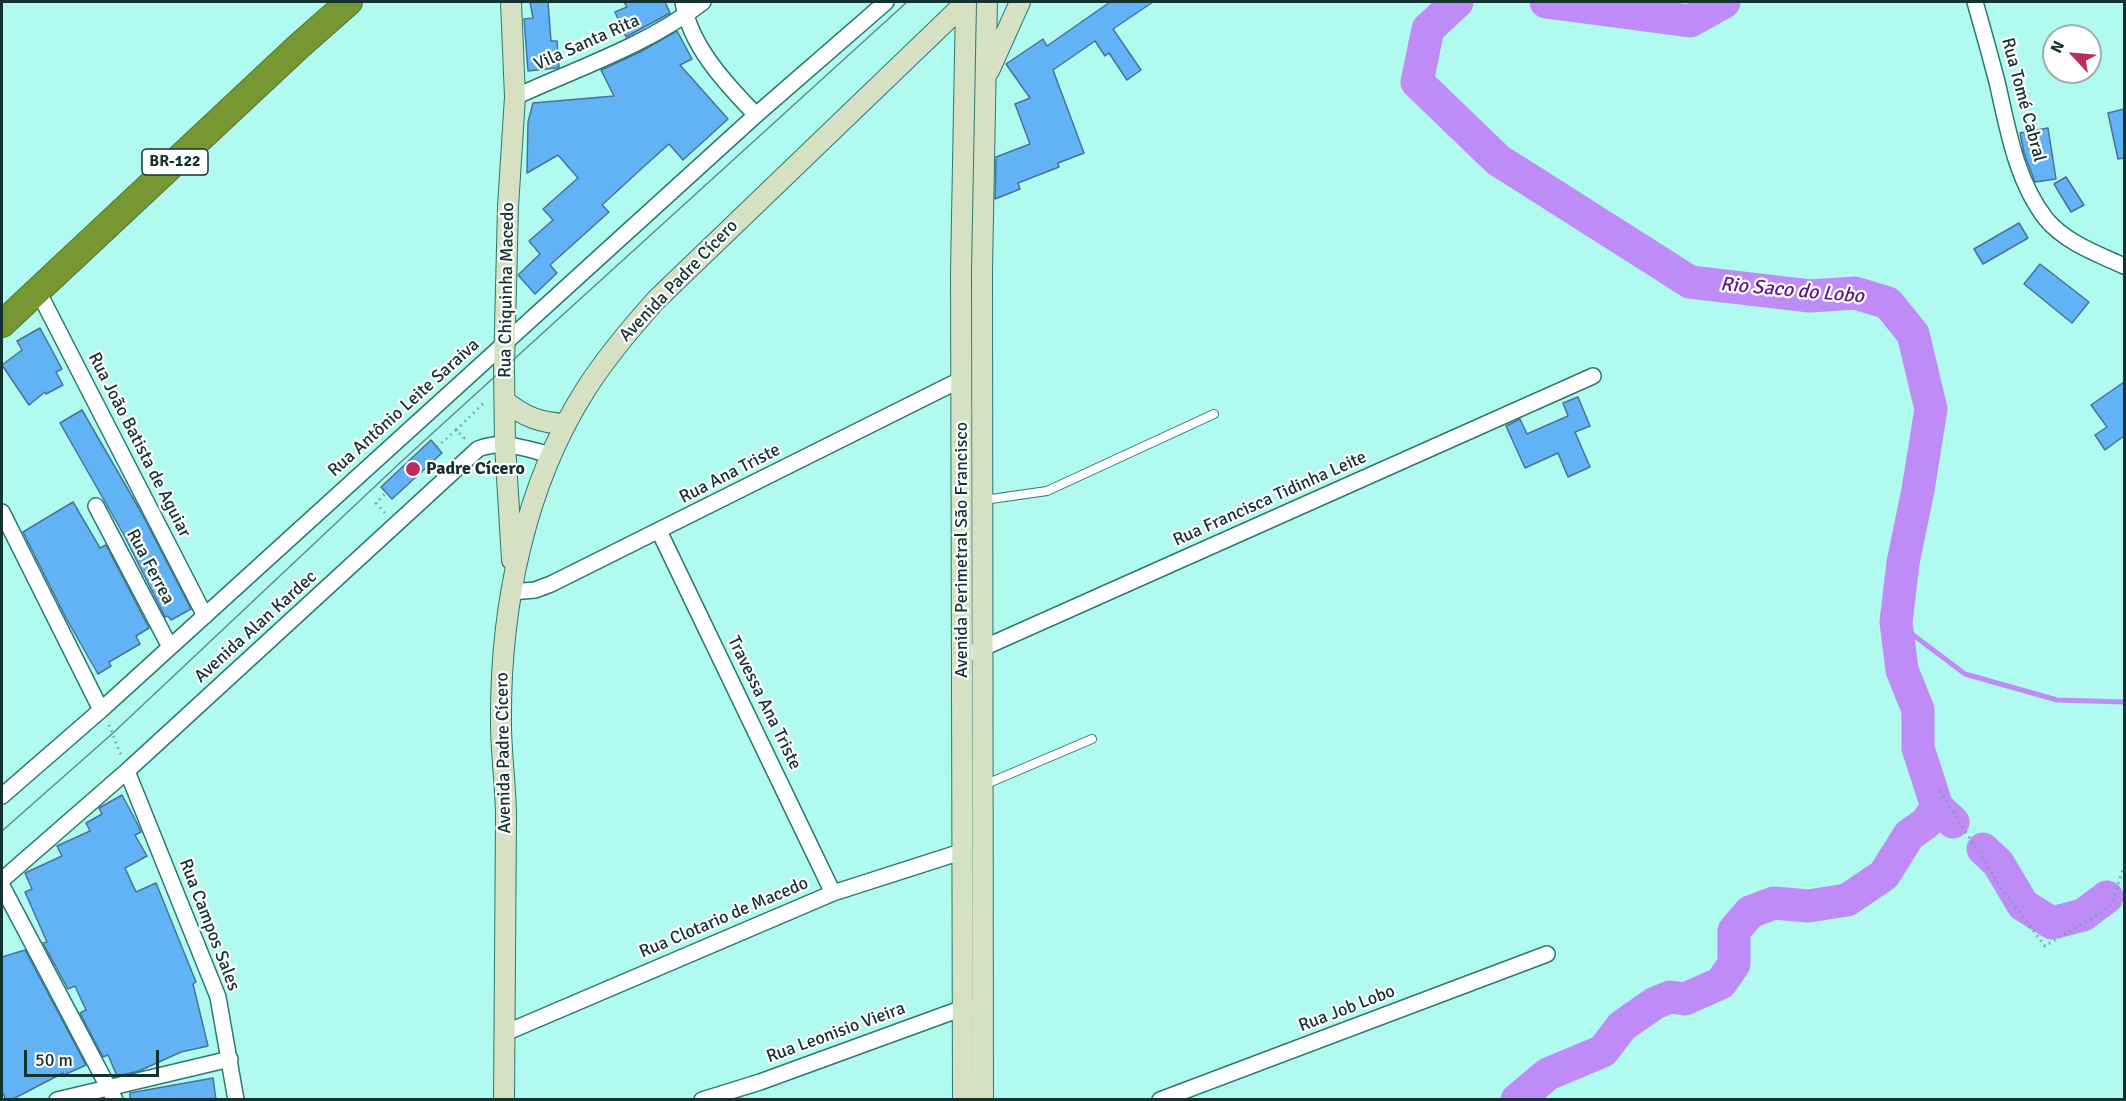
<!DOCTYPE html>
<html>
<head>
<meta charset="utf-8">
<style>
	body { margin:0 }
	#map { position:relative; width:2126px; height:1101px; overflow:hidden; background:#b0faf0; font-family:Signika,sans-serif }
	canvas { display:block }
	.frame { position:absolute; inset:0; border:3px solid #143330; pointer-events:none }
	.north { position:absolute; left:2042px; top:24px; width:60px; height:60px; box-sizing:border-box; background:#fff; border:2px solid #a1adac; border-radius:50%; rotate:296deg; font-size:16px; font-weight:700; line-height:24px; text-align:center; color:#143330 }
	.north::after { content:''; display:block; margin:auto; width:21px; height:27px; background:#bb2d5e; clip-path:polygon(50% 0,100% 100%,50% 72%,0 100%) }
	.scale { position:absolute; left:24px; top:1050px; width:135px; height:27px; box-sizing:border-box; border:3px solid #143330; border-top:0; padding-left:8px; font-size:18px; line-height:21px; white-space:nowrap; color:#143330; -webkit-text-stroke:4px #fff; paint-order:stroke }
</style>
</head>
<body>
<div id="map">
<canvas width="2126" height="1101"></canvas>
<div class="frame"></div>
<div class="north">N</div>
<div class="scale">50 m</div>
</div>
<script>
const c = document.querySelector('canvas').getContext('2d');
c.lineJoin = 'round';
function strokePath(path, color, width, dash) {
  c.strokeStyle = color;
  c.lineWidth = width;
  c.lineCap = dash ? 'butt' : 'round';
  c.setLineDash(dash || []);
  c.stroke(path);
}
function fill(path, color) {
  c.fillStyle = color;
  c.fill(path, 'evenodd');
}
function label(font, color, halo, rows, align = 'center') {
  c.font = font + ' Signika,sans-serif';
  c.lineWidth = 4.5;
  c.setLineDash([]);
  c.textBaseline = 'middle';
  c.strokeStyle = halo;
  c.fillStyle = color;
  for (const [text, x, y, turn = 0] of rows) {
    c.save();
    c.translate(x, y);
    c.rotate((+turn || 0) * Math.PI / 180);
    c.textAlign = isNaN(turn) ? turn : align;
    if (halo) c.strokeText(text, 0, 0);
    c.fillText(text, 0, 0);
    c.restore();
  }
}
const stream = new Path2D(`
	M1896 622 1965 674 2057 700 2124 702`);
const river = new Path2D(`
	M1457 2 1428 29 1417 82 1498 160 1690 282 1810 296 1855 293 1888 303 1913 334 1931 409 1918 490 1903 563 1896 622 1902 670 1918 710V748L1937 807 1953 822
	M1546 2 1690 21 1724 2
	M1983 849 1998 863 2023 905 2052 923 2083 915 2107 897
	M1517 1100 1548 1074 1603 1051 1622 1026 1655 1003 1670 997 1685 999 1721 983 1734 964V931L1750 912 1774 903 1808 906 1847 900 1884 875 1909 835 1926 823 1937 807`);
const building = new Path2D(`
	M530 2H548L551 41H557L559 67 556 68 528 71 524 19 533 18Z
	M624 2H665L670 13 626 37 615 12 627 7Z
	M1110 2H1153L1113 29 1141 70 1127 80 1109 53 1105 56 1095 41 1053 70 1084 153 1058 163 1059 167 1018 183 1020 189 995 199 996 157 1030 144 1015 104 1030 98 1006 64 1043 39 1047 46Z
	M677 31 692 59 680 65 728 119 683 160 669 144 640 170 602 205 609 212 550 265 557 273 535 294 518 275 540 254 529 241 553 220 543 209 578 178 558 155 527 173 528 122 533 103 614 96 601 70 640 52Z
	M2124 109V158L2118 159 2108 113Z
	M2048 128 2056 179 2035 182 2024 153 2020 133Z
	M2066 177 2084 205 2071 212 2054 184Z
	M2019 223 2028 238 1983 264 1974 249Z
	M2040 264 2089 302 2072 323 2024 284Z
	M40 328 62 369 56 372 63 385 46 394 45 392 29 405 2 365 22 350 17 341Z
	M2124 382V436L2105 450 2095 435 2107 427 2091 405Z
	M1578 397 1590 426 1575 432 1590 467 1568 477 1558 453 1525 468 1506 426 1520 419 1527 434 1568 416 1563 403Z
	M82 410 141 512 191 609 171 620 168 616 165 617 124 535 60 423Z
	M431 440 442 453 392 499 381 487Z
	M73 502 100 548 106 545 149 628 136 636 140 644 109 662 111 666 98 674 66 618 23 532Z
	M122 795 137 823 141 832 135 835 147 856 125 868 136 892 156 883 196 982 193 984 208 1046 181 1052 139 1071 117 1076 108 1055 103 1057 80 1013 86 1010 75 986 68 989 43 943 47 942 25 892 32 889 25 873 62 856 57 846 90 831 86 823 102 814 99 808Z
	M25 950 86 1065 64 1075 63 1073 11 1100H6L2 1091V957Z
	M213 1078 216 1100H130V1093Z`);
const path = new Path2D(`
	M456 430 485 402
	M437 447 456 430 464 438 462 440
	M385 513 376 503 386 493
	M109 725 121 755
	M1940 791 2001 888 2045 946 2110 907 2124 867`);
const lane = new Path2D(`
	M984 500 1047 491 1214 414
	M984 785 1092 739`);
const street = new Path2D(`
	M683 2C690 46 726 84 756 115
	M1975 2C1983 30 1991 58 1998 86 2008 131 2017 182 2046 219 2066 243 2098 254 2124 266
	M515 97C578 68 648 45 703 2
	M38 291 205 616
	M96 506 170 647
	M2 512 101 710
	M659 531 833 893
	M511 592 535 590 551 584 962 379
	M974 652 1593 376
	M127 771 218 997 236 1100
	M2 796 101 710 756 115 886 2
	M2 880 127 771 478 449C503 439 526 449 551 455
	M2 886 115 1100
	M505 1033 833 893 964 851
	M57 1100 230 1059
	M702 1100 760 1082 963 1008 972 1007
	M1160 1100 1547 954`);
const secondary = new Path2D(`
	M511 2 515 97 508 207 504 368 505 444 512 560
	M989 71 1020 2
	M505 401C524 417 541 423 566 424
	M504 1100C505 1006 506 912 506 818 506 786 501 755 501 723 500 609 524 486 586 389 607 356 631 328 656 300L966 2
	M963 1100 961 272 966 2
	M983 1100 982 270 987 2`);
const highway = new Path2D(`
	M2 324 298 47 349 2`);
const tram = new Path2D(`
	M2 831 113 733 403 460 907 2`);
const markers = [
	[413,469,8,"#bb2d5e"]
];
const shields = [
	[175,162,66]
];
const shieldNames = [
	["BR-122",175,162]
];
const streetNames = [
	["Vila Santa Rita",587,43,-24],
	["Rua Tomé Cabral",2023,100,75],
	["Avenida Padre Cícero",679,281,-46],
	["Rua Chiquinha Macedo",507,290,-89],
	["Rua Antônio Leite Saraiva",404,408,-42],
	["Rua João Batista de Aguiar",139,445,63],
	["Rua Ana Triste",730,474,-27],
	["Rua Francisca Tidinha Leite",1270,499,-24],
	["Avenida Perimetral São Francisco",962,550,-90],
	["Rua Ferrea",150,567,62],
	["Avenida Alan Kardec",256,627,-42],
	["Travessa Ana Triste",764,703,64],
	["Avenida Padre Cícero",504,753,-91],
	["Rua Clotario de Macedo",724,918,-23],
	["Rua Campos Sales",209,925,69],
	["Rua Job Lobo",1347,1009,-21],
	["Rua Leonisio Vieira",836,1033,-20]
];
const poiNames = [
	["Padre Cícero",426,469]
];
const waterNames = [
	["Rio Saco do Lobo",1792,291,5]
];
strokePath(stream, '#bf8bf7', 5);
strokePath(river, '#bf8bf7', 33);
fill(building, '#61b3f6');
strokePath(building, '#487397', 1.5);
strokePath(lane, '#2c7870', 10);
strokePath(street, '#2c7870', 18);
strokePath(secondary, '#2c7870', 22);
strokePath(highway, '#547431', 28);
strokePath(path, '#6fa7a0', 3, [1.5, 4.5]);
strokePath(lane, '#fff', 8);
strokePath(street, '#fff', 15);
strokePath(secondary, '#d6e0c2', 20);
strokePath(highway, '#779732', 26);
strokePath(tram, '#5c8e88', 1.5);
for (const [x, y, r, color] of markers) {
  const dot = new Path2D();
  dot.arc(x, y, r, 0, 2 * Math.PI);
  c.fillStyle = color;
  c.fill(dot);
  strokePath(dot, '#fff', 2);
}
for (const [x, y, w] of shields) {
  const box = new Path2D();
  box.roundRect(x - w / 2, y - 13, w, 26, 4.5);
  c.fillStyle = '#fff';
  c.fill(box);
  strokePath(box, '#143330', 1.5);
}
label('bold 16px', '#143330', null, shieldNames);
label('18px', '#143330', '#fff', streetNames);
label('bold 18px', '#143330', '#fff', poiNames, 'left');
label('italic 20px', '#5f1394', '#fff', waterNames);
</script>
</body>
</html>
